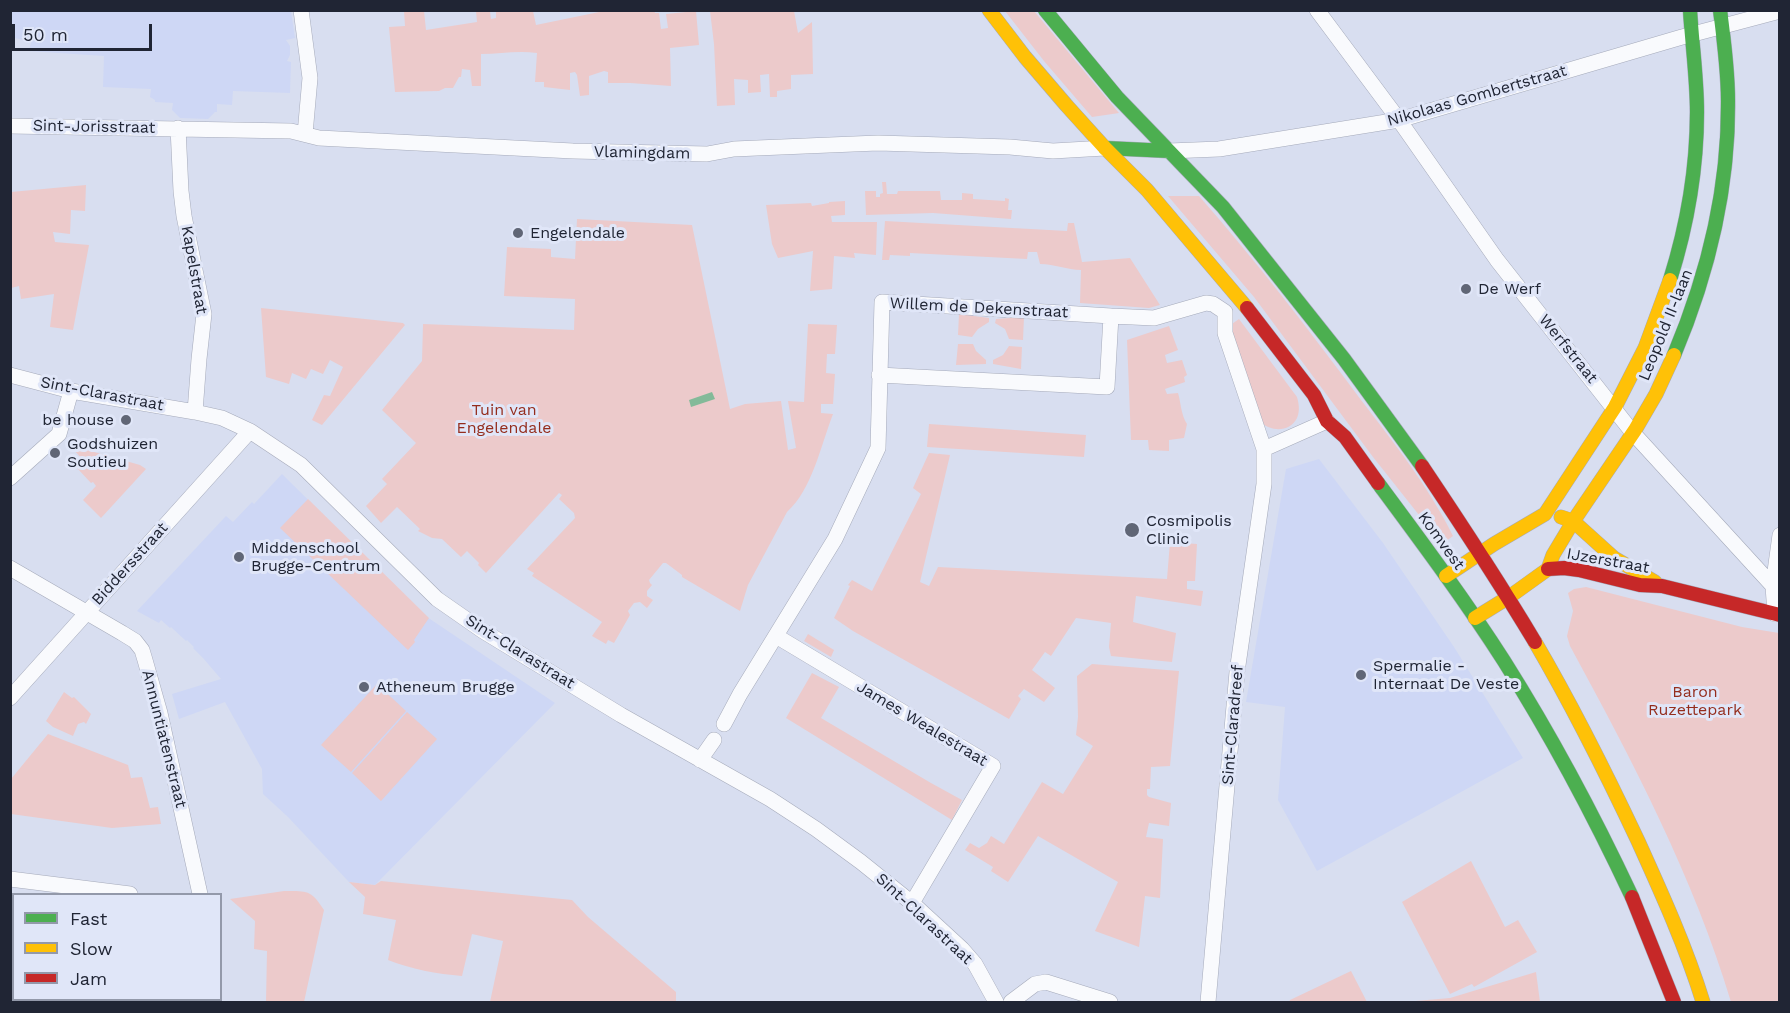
<!DOCTYPE html>
<html>
<head>
<meta charset="utf-8">
<style>
	body { margin:0 }
	#map { position:relative; width:1790px; height:1013px; overflow:hidden; background:#d8def0; font-family:"Work Sans",sans-serif }
	canvas { display:block }
	.frame { position:absolute; inset:0; border:12px solid #202534; pointer-events:none }
	.legend { position:absolute; left:12px; top:893px; width:210px; height:108px; box-sizing:border-box; background:#e0e6f8; border:2px solid #9399aa; margin:0; padding:8px 10px; list-style:none; font-size:18px; color:#202534 }
	.legend li { display:flex; align-items:center; gap:12px; height:30px }
	.legend b { width:30px; border:2px solid #9399aa }
	.scale { position:absolute; left:12px; top:24px; width:140px; height:27px; box-sizing:border-box; border:3px solid #202534; border-top:0; padding-left:8px; font-size:18px; line-height:21px; white-space:nowrap; color:#202534; -webkit-text-stroke:4px #e0e6f8; paint-order:stroke }
</style>
</head>
<body>
<div id="map">
<canvas width="1790" height="1013"></canvas>
<div class="frame"></div>
<ul class="legend">
<li><b style="height:8px;background:#4caf50"></b>Fast</li>
<li><b style="height:8px;background:#ffc107"></b>Slow</li>
<li><b style="height:8px;background:#c62828"></b>Jam</li>
</ul>
<div class="scale">50 m</div>
</div>
<script>
const c = document.querySelector('canvas').getContext('2d');
c.lineJoin = 'round';
function fill(path, color) {
  c.fillStyle = color;
  c.fill(path, 'evenodd');
}
function strokePath(path, color, width, dash) {
  c.strokeStyle = color;
  c.lineWidth = width;
  c.lineCap = dash ? 'butt' : 'round';
  c.setLineDash(dash || []);
  c.stroke(path);
}
function label(font, color, halo, rows, align = 'center') {
  c.font = font + ' "Work Sans",sans-serif';
  c.lineWidth = 6;
  c.setLineDash([]);
  c.textBaseline = 'middle';
  c.strokeStyle = halo;
  c.fillStyle = color;
  for (const [text, x, y, turn = 0] of rows) {
    c.save();
    c.translate(x, y);
    c.rotate((+turn || 0) * Math.PI / 180);
    c.textAlign = isNaN(turn) ? turn : align;
    if (halo) c.strokeText(text, 0, 0);
    c.fillText(text, 0, 0);
    c.restore();
  }
}
const built = new Path2D(`
	M10 11H291L295 38 286 40 290 46V55L287 61 291 62 290 93 233 91 232 105 217 104V112H215L208 119 180 118 172 110 173 103 155 102V100L150 97 151 89 103 87 104 56 29 51 31 42 11 37Z
	M1319 459 1383 543 1454 647 1523 758 1317 871 1278 800 1285 707 1246 702 1286 469Z
	M282 474 427 617 555 703 375 885 349 882 288 817 263 794 262 769 225 702 179 719 172 694 221 679 203 658 193 648 194 647 187 640 186 641 171 627 170 628 161 620 159 623 137 611 226 516 233 522 252 502 254 504Z`);
const green = new Path2D(`
	M654 10 655 13H659L661 29 668 28 666 14 696 11 699 45 670 48 671 86 630 83H608V72L604 71 589 76V95L580 96 577 75 575 72 570 73V90L544 87V82H535L537 53C518 50 500 54 481 54V86H472L470 70 462 69 461 77H459L453 88H445L439 91 395 92 389 27 405 26 404 11H424L426 30 477 22 476 11H490L491 19 496 18V11H533L536 25 604 11Z
	M710 11H794L798 33 812 22 813 74 791 75V89L777 91V97H770L769 74 760 75 761 92 748 93V80L734 79 735 105 717 106 714 44Z
	M1005 11H1034L1119 113 1092 117 1044 61Z
	M882 182H886L887 194H897L898 191H940L941 200H962V193L973 194V199L1005 201V198L1009 199 1008 210H1012L1011 219 933 213 866 215 865 191H876V197H880V194L883 193Z
	M86 185 85 211 71 210 70 234 53 232 55 242 89 245 73 330 50 327 54 294 21 299 19 286 11 288V192Z
	M1168 196H1199C1257 262 1309 330 1361 400 1394 443 1429 487 1453 536L1442 544 1373 457 1254 297Z
	M845 201V215L831 216 832 222H877L876 255 854 253 855 258 834 256 832 289 810 291 813 251 778 258 772 244 766 205 811 203 812 206 829 203V202Z
	M577 219 692 225 730 409 745 404 781 401 788 450 796 448 788 401 804 402 808 324 837 325 835 354H827L826 373 835 374 833 404H821V413L833 414C821 445 812 490 787 512L748 585 740 611 682 577V575L666 563H663L649 580 650 583 652 585 647 591V596L653 600 647 608 640 602 634 603 628 611 630 615 614 643 608 640 606 644 592 636 602 622 532 576 534 573 527 569 575 518 574 513 559 499 562 495 559 493 486 573 478 565 479 563 467 551 461 557 442 539 432 538 418 531 420 529 397 507 381 523 366 506 387 484 382 479 416 443 382 410 422 361 423 324 574 330 575 299 504 296 507 247 551 249V257L575 259Z
	M885 221 1067 231 1068 223H1074L1082 262 1130 258 1160 305 1149 308 1080 303 1081 270C1067 270 1055 264 1040 264L1037 252H1028L1027 259 910 253V256L890 255 889 260H882Z
	M261 308 403 323 405 325 322 425 312 420 324 395 330 396 343 367 330 360 323 374 311 369 306 379 292 373 289 384 266 377Z
	M959 314 989 318V322L978 329 972 337 958 335Z
	M1024 317 1023 340 1009 339 1005 329 995 323 996 319Z
	M1239 319 1297 397C1299 404 1300 411 1297 418 1290 432 1272 432 1262 423L1229 326Z
	M1169 326 1178 350 1165 355 1167 363 1182 360 1187 375 1184 377 1185 382 1165 389 1167 394 1178 393C1181 403 1181 415 1187 424L1184 438 1169 440V451L1149 450 1148 440H1131L1127 340Z
	M958 344H973L976 351 986 360V364L956 365Z
	M1009 346 1022 347 1021 369 993 364V360L1003 355Z
	M929 424 1086 435 1084 457 927 447Z
	M73 446 140 465 146 469 101 518 83 500 96 486 93 482 91 483 77 468 84 461 72 448Z
	M929 453 950 455 920 582 929 586 938 567 1167 579 1170 542 1197 544 1195 581H1187V589L1203 591 1201 606 1136 596 1133 622 1176 633 1172 662 1111 656 1109 647 1111 623 1076 618 1051 656 1045 652 1032 670 1055 688 1044 702 1024 689 1018 696 1021 699 1009 719 853 631 834 618 850 586 848 585 852 580 872 591 921 494 913 488Z
	M308 499 429 618 414 640 415 642 408 650 280 528Z
	M1586 587 1742 627 1779 633V1002H1731C1694 878 1632 760 1570 646L1567 636 1573 611 1568 593 1574 589Z
	M808 634 834 650 831 657 804 641Z
	M1092 664 1179 671 1170 766 1151 767 1150 789H1147V795L1149 797 1171 803 1169 826 1149 823 1146 837 1163 839 1160 898 1145 896 1139 947 1095 931 1118 882 1038 836 1008 882 991 871 993 867 965 850 970 843 979 848 987 843 991 836 1004 844 1042 782 1063 794 1093 746 1076 735 1078 717 1077 676Z
	M812 673 839 687 821 718 931 783 962 800 952 820 786 718Z
	M377 684 406 711 351 772 321 745Z
	M64 692 72 698 74 697 91 714 86 724 84 722 78 724 73 736 53 727 46 721Z
	M407 712 437 739 381 801 352 773Z
	M48 734 128 765 131 778 142 777 150 808 158 807 161 824 112 828 11 814V779Z
	M1471 861 1505 927 1518 920 1537 952 1474 987 1472 984 1450 994 1402 902Z
	M381 881 572 900 588 917 676 992V1002H490L503 941 472 934 462 976C437 974 411 969 388 960L396 920 363 914 365 897 349 882 375 885Z
	M284 891C308 891 311 890 324 910L304 1002H266L267 951 254 949 255 921 230 899Z
	M1351 971 1367 1002H1289L1290 1000Z
	M1536 972 1540 1002H1404L1450 998Z`);
const water = new Path2D(`
	M712 392 715 399 691 407 689 400Z`);
const street = new Path2D(`
	M301 10 310 78 305 134
	M1317 10 1399 120 1497 260 1633 433 1773 586
	M10 126 291 131 319 138 573 151 707 154 734 149 757 148 878 143 1010 147 1053 151 1105 148
	M178 128 181 191 184 216 204 314 199 359 195 412
	M1169 151 1219 149 1399 120 1682 37 1780 11
	M1111 316 1154 318 1206 303 1213 304 1225 312
	M10 375 71 391 195 412 222 418 250 431 301 465 437 599 483 631 621 715 770 799 816 829 861 862 912 903 962 949 975 964 996 1002
	M1264 449 1327 421
	M10 478 59 434 71 391
	M10 568 122 633 135 641 142 650 145 660 160 713 200 894
	M1775 614 1773 586 1780 535
	M776 636 993 766 912 903
	M10 698 250 431
	M724 724 740 694 835 539 878 448 882 302 1111 316 1107 387 879 375
	M700 760 714 740
	M10 879 130 894
	M207 1002V1000
	M1011 1002 1035 984 1046 982 1110 1002
	M1208 1002 1237 672 1264 484V449L1225 333V312`);
const fast = new Path2D(`
	M1045 10 1117 97 1223 207 1344 359 1422 466
	M1105 148 1169 151
	M1670 280C1687 226 1697 168 1697 112 1697 78 1692 44 1690 10
	M1674 355C1708 274 1729 190 1728 101 1728 71 1724 40 1720 10
	M1378 483C1421 541 1465 600 1504 661 1552 737 1594 816 1632 897`);
const slow = new Path2D(`
	M989 10 1025 57 1067 106 1105 148 1147 190 1247 308
	M1561 517 1573 521 1614 558 1655 582
	M1446 576 1494 544 1545 514 1615 407 1645 348 1670 280
	M1475 618 1509 597 1548 569 1553 555 1574 520 1635 430 1656 394 1674 355
	M1535 642C1573 707 1606 773 1638 841 1662 894 1686 947 1703 1002`);
const jam = new Path2D(`
	M1247 308 1314 395 1327 421 1345 437 1378 483
	M1422 466C1461 524 1499 582 1535 642
	M1548 569 1564 568 1579 570 1640 585 1662 586 1780 615
	M1632 897 1674 1002`);
const markers = [
	[518,233,6,"#606676"],
	[1466,289,6,"#606676"],
	[126,420,6,"#606676"],
	[55,453,6,"#606676"],
	[1132,530,8,"#606676"],
	[239,557,6,"#606676"],
	[1361,675,6,"#606676"],
	[364,687,6,"#606676"]
];
const streetNames = [
	["Nikolaas Gombertstraat",1477,96,-16],
	["Sint-Jorisstraat",94,127,1],
	["Vlamingdam",642,153,1],
	["Kapelstraat",194,270,80],
	["Willem de Dekenstraat",979,308,3],
	["Leopold II-laan",1666,325,-68],
	["Werfstraat",1568,349,51],
	["Sint-Clarastraat",102,394,11],
	["Komvest",1441,541,54],
	["IJzerstraat",1608,561,10],
	["Biddersstraat",130,564,-48],
	["Sint-Clarastraat",520,652,32],
	["James Wealestraat",922,724,31],
	["Sint-Claradreef",1233,725,-85],
	["Annuntiatenstraat",164,739,76],
	["Sint-Clarastraat",924,919,43]
];
const poiNames = [
	["Engelendale",530,233],
	["De Werf",1478,289],
	["be house",114,420,"right"],
	["Godshuizen",67,444],
	["Soutieu",67,462],
	["Cosmipolis",1146,521],
	["Clinic",1146,539],
	["Middenschool",251,548],
	["Brugge-Centrum",251,566],
	["Spermalie -",1373,666],
	["Internaat De Veste",1373,684],
	["Atheneum Brugge",376,687]
];
const parkNames = [
	["Tuin van",504,410],
	["Engelendale",504,428],
	["Baron",1695,692],
	["Ruzettepark",1695,710]
];
fill(built, '#ced7f5');
fill(green, '#eccacb');
fill(water, '#83ba99');
strokePath(street, '#a5aaba', 16);
strokePath(fast, '#a5aaba', 15);
strokePath(slow, '#a5aaba', 15);
strokePath(jam, '#a5aaba', 15);
strokePath(street, '#f9fafd', 15);
strokePath(fast, '#4caf50', 14);
strokePath(slow, '#ffc107', 14);
strokePath(jam, '#c62828', 14);
for (const [x, y, r, color] of markers) {
  const dot = new Path2D();
  dot.arc(x, y, r, 0, 2 * Math.PI);
  c.fillStyle = color;
  c.fill(dot);
  strokePath(dot, '#e0e6f8', 2);
}
label('16px', '#202534', '#e0e6f8', streetNames);
label('16px', '#202534', '#e0e6f8', poiNames, 'left');
label('16px', '#942d1d', '#e0e6f8', parkNames);
</script>
</body>
</html>
